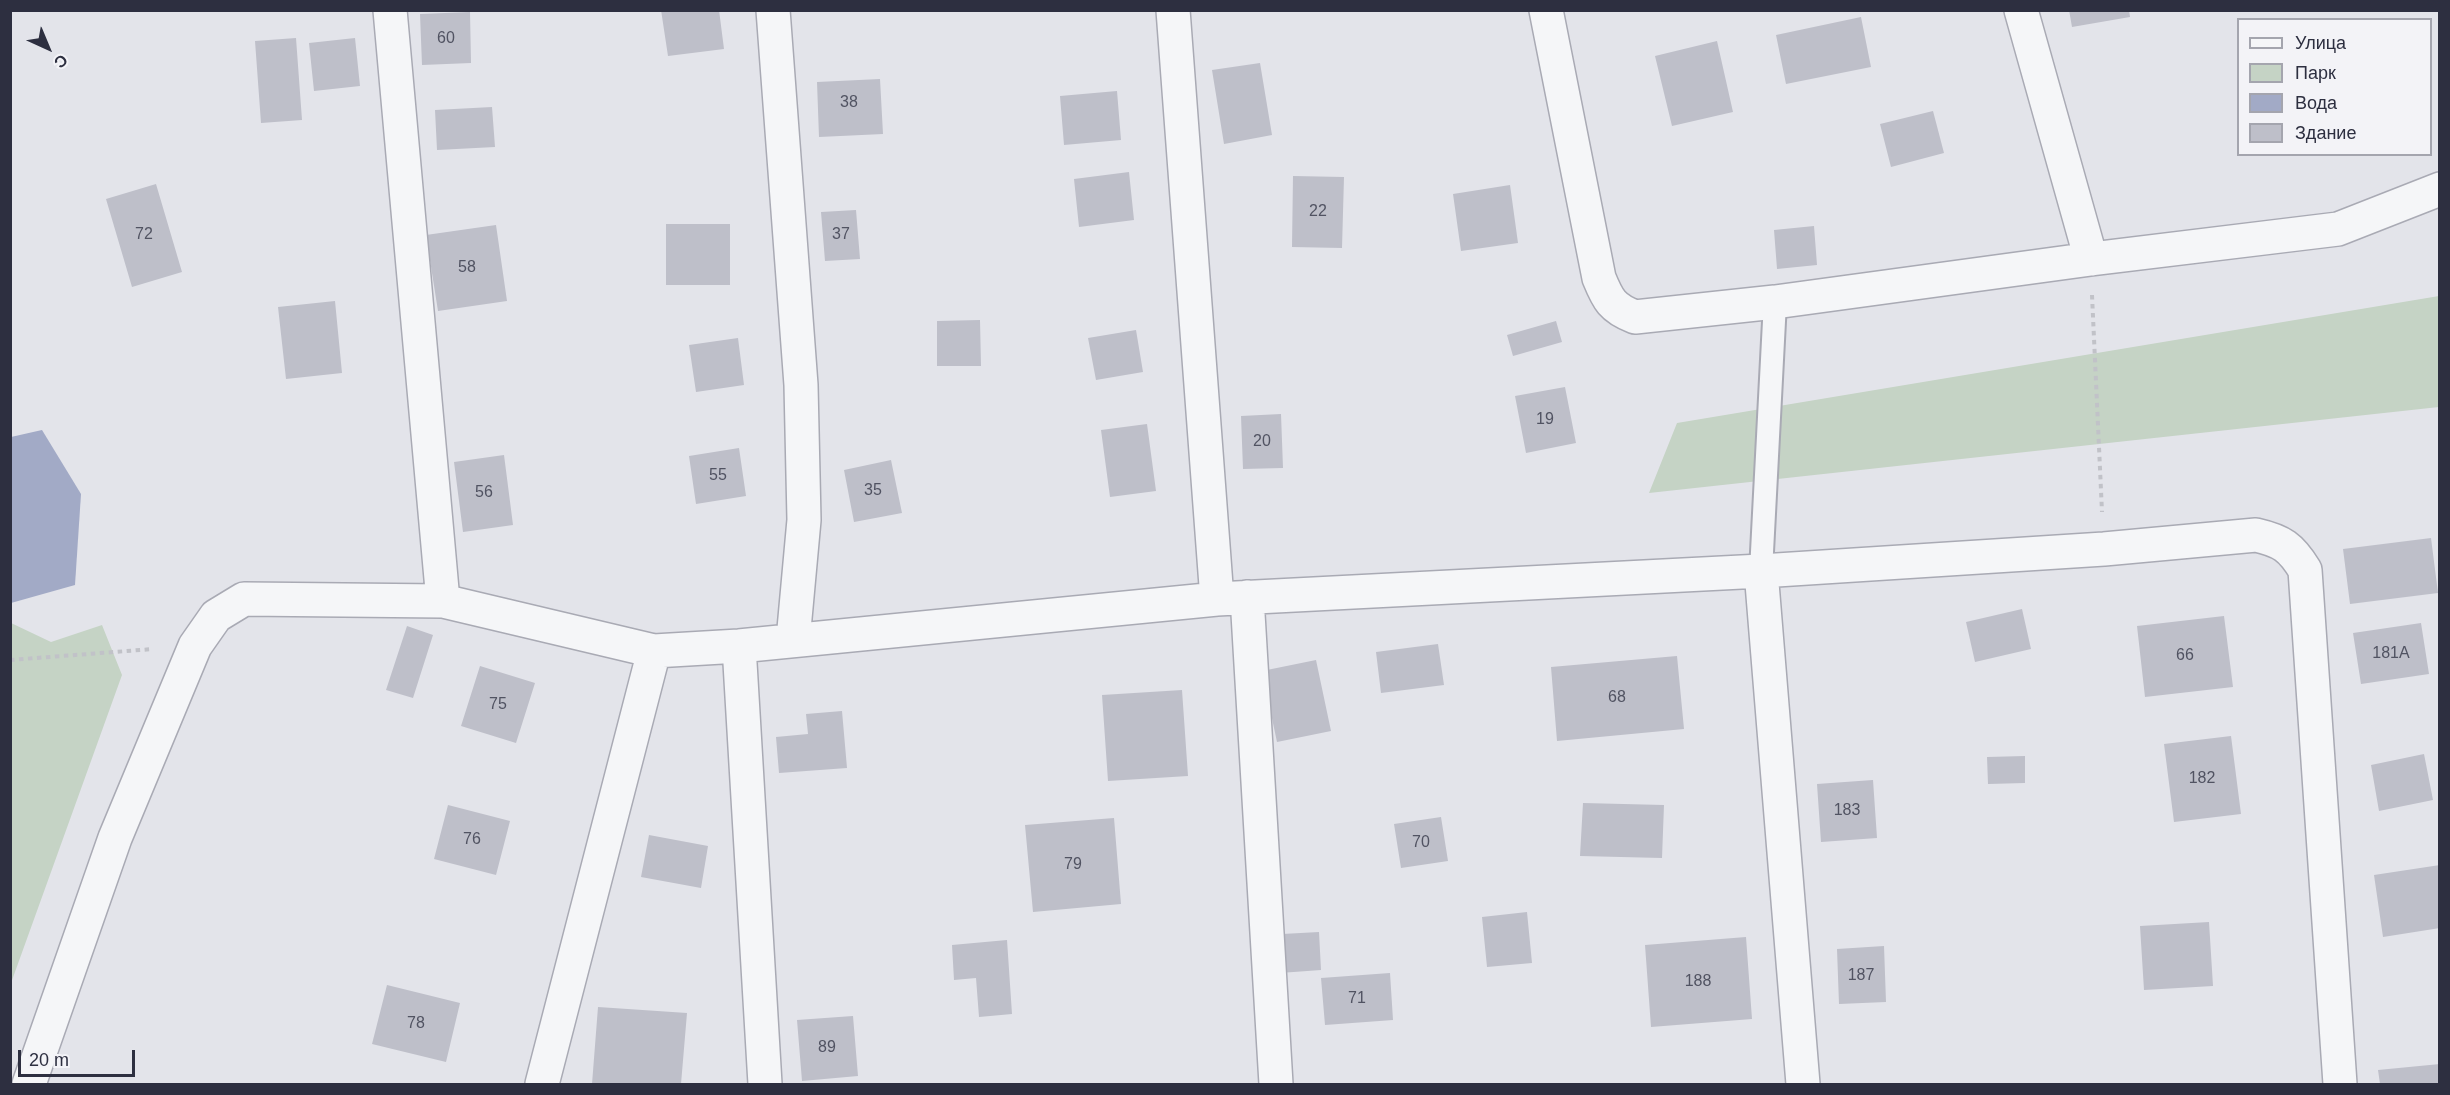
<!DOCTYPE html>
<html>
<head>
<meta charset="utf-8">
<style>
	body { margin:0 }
	#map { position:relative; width:2450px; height:1095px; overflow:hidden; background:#e3e4ea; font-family:Arial,sans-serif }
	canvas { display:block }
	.frame { position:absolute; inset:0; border:12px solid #2d2f40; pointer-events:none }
	.legend { position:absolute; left:2237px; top:18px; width:195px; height:138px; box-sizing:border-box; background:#f3f3f7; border:2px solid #a4a5ae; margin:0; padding:8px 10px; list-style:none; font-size:18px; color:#2d2f40 }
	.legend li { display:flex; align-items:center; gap:12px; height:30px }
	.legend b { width:30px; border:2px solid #a4a5ae }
	.north { position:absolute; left:18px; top:18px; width:60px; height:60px; -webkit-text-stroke:4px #f3f3f7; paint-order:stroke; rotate:136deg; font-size:16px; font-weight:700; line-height:24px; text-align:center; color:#2d2f40 }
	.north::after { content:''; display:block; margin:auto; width:21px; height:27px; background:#2d2f40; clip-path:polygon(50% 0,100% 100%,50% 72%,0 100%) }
	.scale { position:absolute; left:18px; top:1050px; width:117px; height:27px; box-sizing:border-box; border:3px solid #2d2f40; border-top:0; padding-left:8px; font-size:18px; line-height:21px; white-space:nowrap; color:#2d2f40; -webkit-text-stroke:4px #f3f3f7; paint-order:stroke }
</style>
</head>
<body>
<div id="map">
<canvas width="2450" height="1095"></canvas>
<div class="frame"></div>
<ul class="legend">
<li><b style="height:8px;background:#f5f6f8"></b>Улица</li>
<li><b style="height:16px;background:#c5d3c5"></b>Парк</li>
<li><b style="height:16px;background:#a2aac6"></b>Вода</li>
<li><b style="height:16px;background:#bebfc9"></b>Здание</li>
</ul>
<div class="north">С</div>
<div class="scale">20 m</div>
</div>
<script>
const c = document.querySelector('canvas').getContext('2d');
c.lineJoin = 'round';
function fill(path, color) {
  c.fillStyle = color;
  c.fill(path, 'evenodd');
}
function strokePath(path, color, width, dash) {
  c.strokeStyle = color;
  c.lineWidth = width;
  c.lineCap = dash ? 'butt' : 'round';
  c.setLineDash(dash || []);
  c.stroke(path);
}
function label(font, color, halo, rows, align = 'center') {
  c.font = font + ' Arial,sans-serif';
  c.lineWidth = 6;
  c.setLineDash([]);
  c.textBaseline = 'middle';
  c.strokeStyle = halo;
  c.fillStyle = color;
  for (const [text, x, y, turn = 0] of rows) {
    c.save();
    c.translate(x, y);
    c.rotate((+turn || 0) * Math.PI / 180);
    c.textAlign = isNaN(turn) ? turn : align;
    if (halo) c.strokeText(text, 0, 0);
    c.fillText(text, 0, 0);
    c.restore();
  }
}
const green = new Path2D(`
	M2439 296V407L1649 493 1677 423Z
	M11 623 51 642 102 625 122 675 11 983Z`);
const water = new Path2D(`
	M42 430 81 494 75 585 11 603V437Z`);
const building = new Path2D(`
	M661 10H719L724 49 668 56Z
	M2069 10H2129L2130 17 2072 27Z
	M470 12 471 63 422 65 420 14Z
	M1861 17 1871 67 1786 84 1776 35Z
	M296 38 302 120 261 123 255 41Z
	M355 38 360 86 314 91 309 43Z
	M1717 41 1733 112 1672 126 1655 56Z
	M1260 63 1272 135 1224 144 1212 70Z
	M880 79 883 134 819 137 817 82Z
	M1117 91 1121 140 1064 145 1060 96Z
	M492 107 495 147 437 150 435 110Z
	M1933 111 1944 153 1891 167 1880 124Z
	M1129 172 1134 220 1079 227 1074 179Z
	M1293 176 1344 177 1342 248 1292 247Z
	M156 184 182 272 132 287 106 199Z
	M1510 185 1518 243 1461 251 1453 194Z
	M856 210 860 259 825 261 821 212Z
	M666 224H730V285H666Z
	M496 225 507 301 438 311 426 235Z
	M1814 226 1817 265 1777 269 1774 230Z
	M335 301 342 373 286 379 278 307Z
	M980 320 981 366H937V321Z
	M1556 321 1562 342 1513 356 1507 335Z
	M1136 330 1143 372 1096 380 1088 338Z
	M738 338 744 385 696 392 689 345Z
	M1565 387 1576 443 1526 453 1515 396Z
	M1281 414 1283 468 1243 469 1241 416Z
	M1147 424 1156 491 1110 497 1101 430Z
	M739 448 746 496 696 504 689 456Z
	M504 455 513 525 463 532 454 462Z
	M891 460 902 513 854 522 844 470Z
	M2431 538 2438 593 2350 604 2343 549Z
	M2022 609 2031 649 1975 662 1966 622Z
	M2224 616 2233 687 2145 697 2137 626Z
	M2421 623 2429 674 2361 684 2353 633Z
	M407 626 433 635 413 698 386 690Z
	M1438 644 1444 685 1381 693 1376 652Z
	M1677 656 1684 729 1557 741 1551 667Z
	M1316 660 1331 731 1277 742 1262 671Z
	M480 666 535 683 516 743 461 726Z
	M1182 690 1188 776 1108 781 1102 695Z
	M842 711 847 768 779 773 776 737 808 734 806 714Z
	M2231 736 2241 814 2174 822 2164 744Z
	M2424 754 2433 800 2379 811 2371 765Z
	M2025 756V783L1988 784 1987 757Z
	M1873 780 1877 838 1821 842 1817 784Z
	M1583 803 1664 805 1662 858 1580 856Z
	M448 805 510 821 496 875 434 859Z
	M1441 817 1448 861 1401 868 1394 824Z
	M1114 818 1121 904 1033 912 1025 825Z
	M649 835 708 846 701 888 641 877Z
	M2440 865V928L2383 937 2374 875Z
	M1527 912 1532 963 1487 967 1482 917Z
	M2209 922 2213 986 2144 990 2140 926Z
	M1319 932 1321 970 1266 974 1264 935Z
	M1746 937 1752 1019 1651 1027 1645 945Z
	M1007 940 1012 1014 979 1017 976 978 954 980 952 945Z
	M1884 946 1886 1002 1839 1004 1837 949Z
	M1390 973 1393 1020 1325 1025 1321 978Z
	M387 985 460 1003 446 1062 372 1044Z
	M598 1007 687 1013 681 1084H592Z
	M853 1016 858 1076 802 1081 797 1020Z
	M2440 1064V1084H2380L2378 1070Z`);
const path = new Path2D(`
	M2092 295 2102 512
	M10 660 153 649`);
const service = new Path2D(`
	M1761 571 1775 302`);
const minor = new Path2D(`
	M390 10 443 601 654 651
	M773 10 801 385 804 520 793 640
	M1173 10 1217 599
	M1546 10 1599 278C1608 300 1612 308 1635 317L1775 302 2091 259 2338 229 2440 189
	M2021 10 2091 259
	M1761 571 1803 1084
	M1247 597 1276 1084
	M739 646 765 1084
	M29 1084 115 838 195 646 216 616 244 599 443 601
	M542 1084 654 651 739 646 1217 599 1761 571 2104 549 2256 535C2282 541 2291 547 2305 570L2340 1084`);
const numberNames = [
	["60",446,39],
	["38",849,103],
	["22",1318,212],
	["72",144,235],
	["37",841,235],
	["58",467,268],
	["19",1545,420],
	["20",1262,442],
	["55",718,476],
	["35",873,491],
	["56",484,493],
	["181А",2391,654],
	["66",2185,656],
	["68",1617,698],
	["75",498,705],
	["182",2202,779],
	["183",1847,811],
	["76",472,840],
	["70",1421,843],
	["79",1073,865],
	["187",1861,976],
	["188",1698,982],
	["71",1357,999],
	["78",416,1024],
	["89",827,1048]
];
fill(green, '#c5d3c5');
fill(water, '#a2aac6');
fill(building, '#bebfc9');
strokePath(service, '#a9aab4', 26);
strokePath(minor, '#a9aab4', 36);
strokePath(path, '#c1c2c8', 4, [4.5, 4.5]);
strokePath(service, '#f5f6f8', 22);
strokePath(minor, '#f5f6f8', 33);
label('16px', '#515362', null, numberNames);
</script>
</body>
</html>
